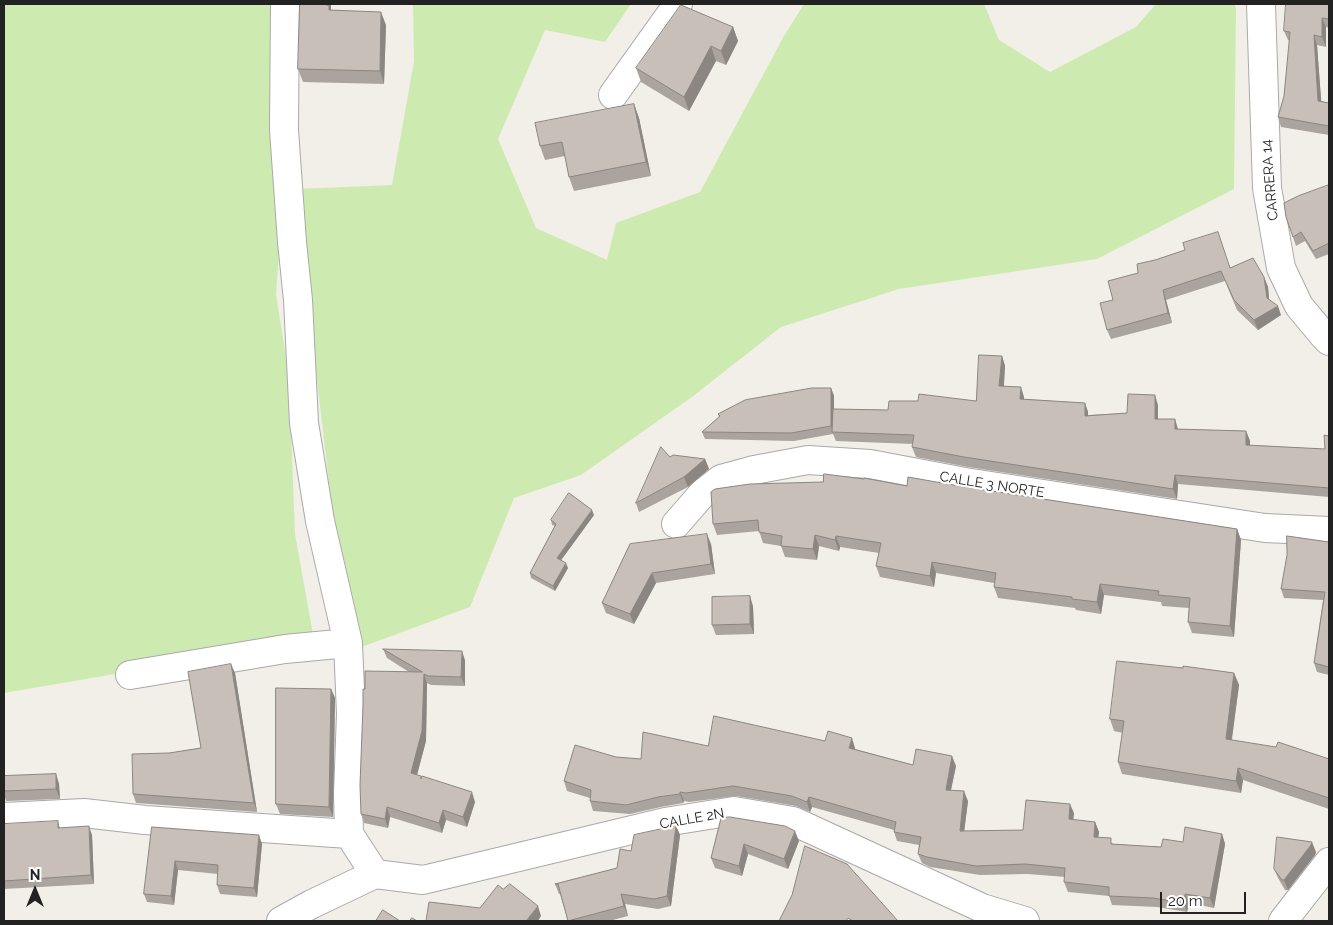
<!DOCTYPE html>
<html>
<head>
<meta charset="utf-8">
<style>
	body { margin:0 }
	#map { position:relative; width:1333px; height:925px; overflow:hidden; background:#f2efe9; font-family:Raleway,sans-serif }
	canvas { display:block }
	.frame { position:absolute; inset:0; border:5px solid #222; pointer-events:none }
	.north { position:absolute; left:10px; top:865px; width:50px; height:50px; -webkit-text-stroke:4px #fff; paint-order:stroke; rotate:0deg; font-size:14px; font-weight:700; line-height:20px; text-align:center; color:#222 }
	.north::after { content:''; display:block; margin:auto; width:18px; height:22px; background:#222; clip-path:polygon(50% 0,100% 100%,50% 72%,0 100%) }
	.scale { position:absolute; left:1160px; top:892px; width:86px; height:22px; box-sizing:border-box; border:2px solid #222; border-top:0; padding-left:6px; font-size:15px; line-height:18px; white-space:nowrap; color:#222; -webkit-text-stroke:4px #fff; paint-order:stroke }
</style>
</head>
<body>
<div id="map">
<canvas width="1333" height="925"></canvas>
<div class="frame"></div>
<div class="north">N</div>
<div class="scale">20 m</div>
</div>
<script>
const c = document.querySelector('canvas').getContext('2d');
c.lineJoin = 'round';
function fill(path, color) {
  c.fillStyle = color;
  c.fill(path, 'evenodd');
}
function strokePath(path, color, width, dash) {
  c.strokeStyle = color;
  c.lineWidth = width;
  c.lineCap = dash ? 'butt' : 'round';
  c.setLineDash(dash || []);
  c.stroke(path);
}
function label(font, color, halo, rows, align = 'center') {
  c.font = font + ' Raleway,sans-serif';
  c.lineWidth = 4.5;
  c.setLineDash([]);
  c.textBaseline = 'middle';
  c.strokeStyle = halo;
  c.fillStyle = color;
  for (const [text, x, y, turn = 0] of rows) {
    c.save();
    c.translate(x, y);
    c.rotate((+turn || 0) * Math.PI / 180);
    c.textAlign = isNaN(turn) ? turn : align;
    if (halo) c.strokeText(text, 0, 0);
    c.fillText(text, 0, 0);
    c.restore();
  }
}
const grass = new Path2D(`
	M4 4H273L270 117 284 187 276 294 289 377 295 534 314 640 4 693Z
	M413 4H631L605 42 545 30 498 139 536 228 607 260 616 223 700 192 784 36 804 4H984L999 40 1050 72 1136 27 1156 4H1234L1236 8 1234 189 1097 259 899 289 781 327 692 397 581 475 514 498 470 607 359 648 336 544 295 189 392 185 414 61Z`);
const minor = new Path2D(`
	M285 4 284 130 292 242 298 300 304 423 320 521 348 643 351 714 348 794 349 834 375 874
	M1261 4 1267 188 1281 268 1299 306 1324 336 1329 341
	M613 95 678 4
	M676 524 703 493 721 479 754 470 808 460 870 464 965 482 1265 528 1329 531
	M130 675 285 649 348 643
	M4 817 84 813 145 820 349 834
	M375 874 423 880 665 822 734 811 793 821 982 908 1025 921
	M281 921 312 904 375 874
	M1283 921 1329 862`);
const wall = new Path2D(`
	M1329 4V28L1326 27V47L1317 45 1321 101 1329 103V135L1281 127 1278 117 1284 96 1290 41 1288 40 1284 31Z
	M331 10 386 25 384 84 303 82 298 69Z
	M733 27 738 41 726 65 716 61 689 111 641 82 636 68Z
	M634 104 639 118 651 176 574 191 569 177 565 156 545 160 540 146Z
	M1329 185V254L1316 259 1305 241 1296 246 1286 217Z
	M1230 267 1264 277 1268 287 1269 300 1281 315 1258 330 1237 310 1225 281 1166 300 1172 323 1111 339 1107 330 1113 300 1138 273Z
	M1002 356 1005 366 1004 386 1024 397V399L1085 403 1088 412V415L1127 413 1158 405V419L1178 429 1246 431 1250 441V445L1325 449 1329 436V497L1178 484 1177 499 968 467 916 457 912 447 913 444 836 441 833 434 794 441 705 439 702 432 719 417 718 414 831 388 834 396V409L888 410 976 401Z
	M670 457 705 459 709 469 688 487 639 512 636 503Z
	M907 486H959L1237 529 1241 540 1234 637 1192 633 1188 622 1189 608 1162 606 1161 602 1104 595 1101 614 1076 610 1075 608 998 598 994 587V583L936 573 934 587 880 577 876 566 879 553 840 547 839 551 819 546 817 560 785 557 781 546 763 543 759 531 717 535 713 524Z
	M594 515 561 560 568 568 555 591 531 578 530 573 555 526 552 525 551 520Z
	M1329 542V675L1317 672 1314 663 1323 600 1284 598 1281 589Z
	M630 544H711L715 574 656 583 634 624 606 613 602 603Z
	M753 606 754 634 716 635 712 625Z
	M383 649 465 660V686L431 685 427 683 426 741 417 775 421 778 475 802 467 827 446 820 442 833 390 817 388 828 364 823 361 814 365 689 409 672 387 658Z
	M1183 668 1234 673 1239 685 1232 740 1329 759V809L1243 780 1241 793 1122 774 1118 762 1123 733 1114 731 1110 719Z
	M235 673 257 812 136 803 133 794 169 753 201 748Z
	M331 689 335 698 333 817 280 814 276 804Z
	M825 741 855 748V749L913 765 956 766 951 790 968 801 964 831 1023 830 1074 813 1073 820 1095 822 1099 832 1098 837 1114 844 1161 847 1222 834 1225 844 1214 908 1189 903 1187 912 1157 907 1112 905 1109 896 1068 892 1064 882 1065 877 1028 874 980 875 930 867 922 863 918 854 919 845 897 841 894 832V830L812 807 810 812 796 806 736 796 689 802 684 801 683 803 661 807 630 814 593 811 590 801V798L567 791 564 781 616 757 641 759 708 746Z
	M56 774 59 784 60 799 6 801 4 794V776Z
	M721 818 799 841 788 869 748 854 742 876 715 868 711 858Z
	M58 821 60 828 92 835 94 884 4 889V835Z
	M676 826 680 835 671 906 658 909 625 904 628 916 609 921H568L560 894H559L555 884 617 868 631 851Z
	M152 827 262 844 257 897 220 894 217 885 218 874 178 870 174 905 147 902 144 894Z
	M1316 852 1315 855 1288 890H1285L1278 878 1274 869Z`);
const shadedWall = new Path2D(`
	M326 4H331V12L334 18 326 5Z
	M381 12 386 25 384 84 380 71Z
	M1322 18 1326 27V47L1322 37Z
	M733 27 738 41 726 65 721 51Z
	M1314 35 1317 45 1322 111 1318 101Z
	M711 46 716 61 689 111 684 97Z
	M634 104 639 118 651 176 646 162Z
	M1264 277 1268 287 1270 308 1267 298Z
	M1163 290 1166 300 1172 323 1168 313Z
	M1278 306 1281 315 1258 330 1254 320Z
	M1002 356 1005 366 1003 395 999 386Z
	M1021 387 1024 397 1023 409 1020 399Z
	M831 388 834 396V432H833L831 426Z
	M1155 395 1158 405V429L1155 419Z
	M1085 403 1088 412V425L1085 416Z
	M1175 419 1178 429H1175Z
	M1246 431 1250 441V455L1246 445Z
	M705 459 709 469 688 487 684 477Z
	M1175 475 1178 484 1177 499 1173 489Z
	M592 510 594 515 559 563 557 558Z
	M1237 529 1241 540 1234 637 1230 626Z
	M707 534 711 544 715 574 711 564Z
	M815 535 819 546 817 560 813 549Z
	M836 536 840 547 839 551 835 540Z
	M932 562 936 573 934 587 930 576Z
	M566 563 568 568 555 591 553 586Z
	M652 573 656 583 634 624 630 614Z
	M1100 584 1104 595 1101 614 1097 602Z
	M750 596 753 606 754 634 750 624Z
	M462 651 465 660V686L461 677Z
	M231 664 235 673 257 812 254 803Z
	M1234 673 1239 685 1230 751 1226 739Z
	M424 674 427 683 426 741 415 782 411 773Z
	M331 689 335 698 333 817 329 807Z
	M852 738 855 748 853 757 849 748Z
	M952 756 956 766 949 799 946 790Z
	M1238 768 1243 780 1241 793 1236 781Z
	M56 774 59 784 60 799 56 789Z
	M964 791 968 801 963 841 960 831Z
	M472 792 475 802 467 827 463 817Z
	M680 792 684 801 683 803 680 794Z
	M809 797 812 807 810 812 807 802Z
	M1070 804 1074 813 1072 829 1069 819Z
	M387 807 390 817 388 828 385 819Z
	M443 810 446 820 442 833 439 823Z
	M1095 822 1099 832 1097 846 1094 837Z
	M89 826 92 835 94 884 91 875Z
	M676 826 680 835 671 906 667 896Z
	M795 831 799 841 788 869 784 859Z
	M1222 834 1225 844 1214 908 1210 898Z
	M259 835 262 844 257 897 254 888Z
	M1312 842 1316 852 1315 855 1288 890 1284 880Z
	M744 844 748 854 742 876 739 866Z
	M175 861 178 870 174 905 171 896Z
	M621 894 625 904 628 916 624 906Z
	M1185 894 1189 903 1187 912 1184 903Z
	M538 906 541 916 538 921H526Z`);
const building = new Path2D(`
	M300 4H326V5H329V10L381 12 380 71 298 69Z
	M1286 4H1329V19L1322 18V37L1314 35 1318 101 1329 103V126L1278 117 1284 96 1290 32 1284 31Z
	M681 5 733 27 721 51 711 46 684 97 636 68Z
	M634 104 646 162 569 177 562 142 540 146 535 123Z
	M1329 185V243L1313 251 1301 232 1293 237 1286 217 1284 203 1298 196Z
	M1218 232 1230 268 1253 258 1264 277 1267 298 1278 306 1254 320 1234 300 1221 271 1163 290 1168 313 1107 330 1100 303 1113 300 1108 281 1138 273 1137 264 1155 260 1185 250 1183 243Z
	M979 355 1002 356 999 386 1021 387 1020 399 1085 403V416L1127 413 1128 394 1155 395V419H1175V429L1246 431V445L1325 449 1324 435 1329 436V488L1175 475 1173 489 964 457 912 447 914 435 832 432 833 409 888 410 889 401H918L919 394 976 401Z
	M812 388H831V426L791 433 702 432 720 416 718 414 745 400Z
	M661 447 670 457 673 455 705 459 684 477 636 503Z
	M824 474 864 479V478L907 486 908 477 959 486 1237 529 1230 626 1188 622 1190 598 1158 595 1159 591 1100 584 1097 602 1072 599V597L994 587 996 573 932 562 930 576 876 566 881 543 836 536 835 540 815 535 813 549 781 546 782 536 759 532 758 520 713 524 711 492 715 489 750 484 823 482Z
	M569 493 592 510 557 558 566 563 553 586 530 573 556 524 551 520Z
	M707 534 711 564 652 573 630 614 602 603 630 544Z
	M1287 536 1329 542V667L1314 663 1325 592 1281 589 1287 555Z
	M750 596V624L712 625V597Z
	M383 649 462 651 461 677 428 676 424 674 422 731 411 773 421 776V779L422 776 472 792 463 817 443 810 439 823 387 807 385 819 361 814 360 785 363 705V689H365V671L422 672Z
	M1117 661 1183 668V666L1234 673 1226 739 1276 747 1278 742 1329 759V798L1238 768 1236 781 1118 762 1124 721 1110 719Z
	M231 664 254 803 133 794 132 754 169 753 201 748 188 672Z
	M276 688 331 689 329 807 276 804Z
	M714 716 825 741 828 731 852 738 849 748 913 765 916 749 952 756 946 790 964 791 960 831 1023 830 1026 800 1070 804 1069 819 1095 822 1094 837 1111 838V844L1161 847 1163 839 1183 842 1185 827 1222 834 1210 898 1185 894 1184 903 1153 898 1109 896V887L1064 882 1065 868 1025 864 976 866 927 857 918 854 921 837 894 832 896 822 809 797 807 802 792 796 733 786 686 793 680 792V794L658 797 626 805 590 801 591 790 564 781 575 745 616 757 641 759 643 732 708 746Z
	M56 774V789L4 791V776Z
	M730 817 785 826 795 831 784 859 744 844 739 866 711 858 721 818Z
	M58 821V828L89 826 91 875 4 881V824Z
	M676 826 667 896 654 899 621 894 624 906 568 921 558 884H555L617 868 620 849 631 851 634 835Z
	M152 827 259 835 254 888 217 885 218 865 175 861 171 896 144 894Z
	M1277 837 1312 842 1311 845 1284 880H1282L1274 869Z
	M805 846 847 864 898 921H853L848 918 846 921H779L792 895Z
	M510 884 538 906 526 921H426L429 902 480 908 498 885 503 889Z
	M383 910 400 921H376Z
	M412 918 417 921H410Z`);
const streetNames = [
	["CARRERA 14",1270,180,-95],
	["CALLE 3 NORTE",992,485,9],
	["CALLE 2N",692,819,-10]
];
fill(grass, '#cdebb0');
strokePath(minor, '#a9a9a9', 30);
strokePath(minor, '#fff', 28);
fill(wall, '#aba49e');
fill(shadedWall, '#8b8681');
fill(building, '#c7bfb8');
strokePath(building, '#8b8681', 1);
label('14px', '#222', '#fff', streetNames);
</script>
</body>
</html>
